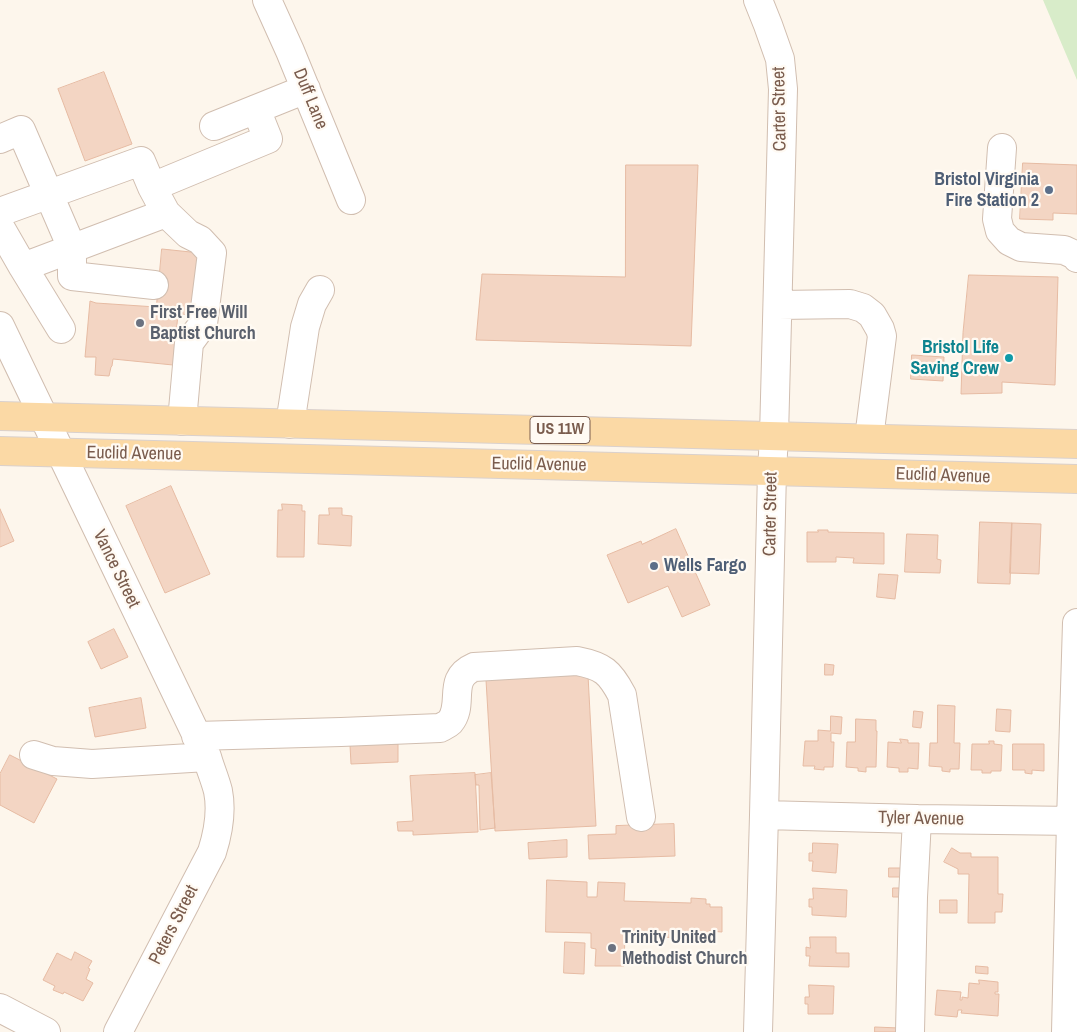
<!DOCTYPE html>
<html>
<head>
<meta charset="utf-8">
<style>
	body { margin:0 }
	canvas { display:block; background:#fdf6ec }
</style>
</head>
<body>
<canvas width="1077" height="1032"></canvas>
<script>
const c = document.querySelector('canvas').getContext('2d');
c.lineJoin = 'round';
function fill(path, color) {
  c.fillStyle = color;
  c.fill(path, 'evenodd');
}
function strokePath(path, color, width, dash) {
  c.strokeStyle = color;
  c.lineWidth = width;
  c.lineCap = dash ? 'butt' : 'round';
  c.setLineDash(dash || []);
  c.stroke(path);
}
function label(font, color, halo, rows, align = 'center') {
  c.font = font + ' "Archivo Narrow",sans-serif';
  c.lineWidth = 4.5;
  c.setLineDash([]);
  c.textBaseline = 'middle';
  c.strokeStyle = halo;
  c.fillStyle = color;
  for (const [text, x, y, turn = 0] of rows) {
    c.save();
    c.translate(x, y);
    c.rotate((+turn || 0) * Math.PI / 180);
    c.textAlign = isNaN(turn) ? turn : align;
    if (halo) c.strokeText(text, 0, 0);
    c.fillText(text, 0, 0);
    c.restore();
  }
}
const green = new Path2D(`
	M1043 0H1077V80Z`);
const building = new Path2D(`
	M104 72 132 144 85 161 58 89Z
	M1023 163 1077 165V214L1053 213V220L1020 219Z
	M626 165H698L691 346 476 340 482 274 625 277Z
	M162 249 200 253 195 315 178 314 173 365 113 359 112 366 111 367 109 376 95 375 96 357H85L90 301 96 303 156 307Z
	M969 275 1058 277 1055 385 1002 382V393L961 394 963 333Z
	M912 355 944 357 943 381 911 379Z
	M171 486 210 574 165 593 126 506Z
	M282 504 302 505V511H305L304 557H277L278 510H282Z
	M329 508H342V515L352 516 351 546 318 544 319 515H329Z
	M0 509 14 541 0 547Z
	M980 522 1012 523 1010 584 978 583Z
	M1012 523 1041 524 1039 574 1010 573Z
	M676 529 710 605 682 617 668 586 628 603 607 555 641 541 642 544Z
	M818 530H828V532L884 533V564L853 563 854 558 836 557V562H807V532H818Z
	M907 534 938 535 937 559 941 560 940 573 905 572Z
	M879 574 898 575 895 599 877 597Z
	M114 629 128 657 101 669 88 642Z
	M825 664 834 665 833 675H825Z
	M588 675 596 826 495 831 486 680Z
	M141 698 146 728 95 737 89 708Z
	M938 705 955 706 954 743H960L959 769H950V772L942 771V767L929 766 930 743H937Z
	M997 709 1011 710 1010 732 996 731Z
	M914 711 923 712 921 728 913 727Z
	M831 716 842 717 841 734 831 733V742H834L833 767H824V770L814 769 815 766H803L805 741H818V730L830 731Z
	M856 719 876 720V731H877L876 767H866V772L858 771V768L846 767 847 742H855Z
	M900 739 908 740V743H919L918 769 908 768V772H899V768L887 767 888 742 901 743Z
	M989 741H994V744L1002 745 1001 771H991V773H982V770H971L972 744H989Z
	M365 742 373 744H398V762L351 764 350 745H365Z
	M1013 744H1044V771L1032 770V774L1025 773V770H1013Z
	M10 755 57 779 34 823 0 805V774Z
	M475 773 478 832 413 835V831H398L397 822 413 821 410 776Z
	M491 773 495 828 480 830 479 785H476L475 775Z
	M674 824 675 856 589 859 588 835 616 834V826Z
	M567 840V857L529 859 528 843Z
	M813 843 838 844 836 873 812 871 813 861H809V853H812Z
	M952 848 960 853H971V857H998V894H1003L1002 912H995V923H968L969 874H958V869L944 862Z
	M889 868H902V877H889Z
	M547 880 587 882V897H597L598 882 625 883 624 901 691 903V898L706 899V904H710V907H722V932L709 931V938H705V942H690V938L625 936 624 966H595L596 949 591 948V933L546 932Z
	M813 888 847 890 846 917 812 915V907H809V899H813Z
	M893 888H901V897H893Z
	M940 900H957V913H940Z
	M810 937H836V953H849V967L809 966 810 956H806V947L810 948Z
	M565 942 585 943 584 974 564 973Z
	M75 952 92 961 88 968 90 969 86 979 93 983 83 1001 64 992 63 994 53 990 55 986 43 980 57 953 71 960Z
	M976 966 988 967V974L976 973Z
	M979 980 998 982V992H995V994H999L998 1016 961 1013 962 1010H958L957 1017 935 1015 937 990 961 992 960 1000H962V997L968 998 969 983 979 984Z
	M809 985 834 986 833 1014H808V1004H805V997H809Z
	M875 1027 899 1028V1032H875Z`);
const minor = new Path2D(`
	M267 0 290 51 351 200
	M758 0 768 25 780 59 783 89 774 436 772 471 764 815 758 1032
	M214 126 306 89
	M0 139 21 130 72 248V276L154 285
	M1002 148 997 219 1000 231 1009 241 1021 247 1064 250 1075 255 1077 258
	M152 187 268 139 256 109
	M0 212 141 161 152 187 166 213 23 267 0 227
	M166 213 188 234 200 240 212 253 203 324 189 343 182 421
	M23 267 61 329
	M778 305 850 304 863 308 872 315 880 329 882 336 869 438
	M0 326 207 757C210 768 215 779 218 791 222 811 218 833 212 852L118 1032
	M290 424 305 327 312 304 320 290
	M196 736 341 732 440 728C443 726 447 725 450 722 465 704 446 679 474 667L577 661C603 666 610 672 622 695L641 817
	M34 755 53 761 92 764 207 757
	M764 815 917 819 1077 821
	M0 1008 46 1032
	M910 1032 913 897 917 819
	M1066 1032 1071 821 1077 623`);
const major = new Path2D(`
	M0 416 1077 444
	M0 451 1077 479`);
const markers = [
	[1049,190,5,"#5c6f8a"],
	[140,323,5,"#6b7280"],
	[1009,358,5,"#0f9aa8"],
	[654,566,5,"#5c6f8a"],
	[612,948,5,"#6b7280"]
];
const shields = [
	[560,430,60]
];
const shieldNames = [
	["US 11W",560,430]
];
const streetNames = [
	["Duff Lane",310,99,68],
	["Carter Street",780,109,-91],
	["Euclid Avenue",134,454,1],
	["Euclid Avenue",539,465,1],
	["Euclid Avenue",943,476,2],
	["Carter Street",771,514,-89],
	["Vance Street",116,569,64],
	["Tyler Avenue",921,819,1],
	["Peters Street",174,925,-63]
];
const serviceNames = [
	["Bristol Virginia",1039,180],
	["Fire Station 2",1039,201],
	["Wells Fargo",664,566,"left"]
];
const worshipNames = [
	["First Free Will",150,313],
	["Baptist Church",150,334],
	["Trinity United",622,938],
	["Methodist Church",622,959]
];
const cultureNames = [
	["Bristol Life",999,348],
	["Saving Crew",999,369]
];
fill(green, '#d8ecc9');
fill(building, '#f3d5c3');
strokePath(building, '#e6bba3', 1);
strokePath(minor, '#d1beb0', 30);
strokePath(major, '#dad1cd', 30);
strokePath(minor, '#fff', 28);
strokePath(major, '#fbd9a5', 28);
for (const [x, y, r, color] of markers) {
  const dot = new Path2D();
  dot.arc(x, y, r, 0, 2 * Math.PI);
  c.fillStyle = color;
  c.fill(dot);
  strokePath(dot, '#fffaf3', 2);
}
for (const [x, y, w] of shields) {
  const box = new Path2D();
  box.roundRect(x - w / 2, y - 13.5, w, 27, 4);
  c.fillStyle = '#fffaf3';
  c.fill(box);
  strokePath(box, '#7a5c4d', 1);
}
label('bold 16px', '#7a5c4d', null, shieldNames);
label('18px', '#7a5c4d', '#fffaf3', streetNames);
label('bold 18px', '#4e5e75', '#fffaf3', serviceNames, 'right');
label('bold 18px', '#5b616d', '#fffaf3', worshipNames, 'left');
label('bold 18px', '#0d838f', '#fffaf3', cultureNames, 'right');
</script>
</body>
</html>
